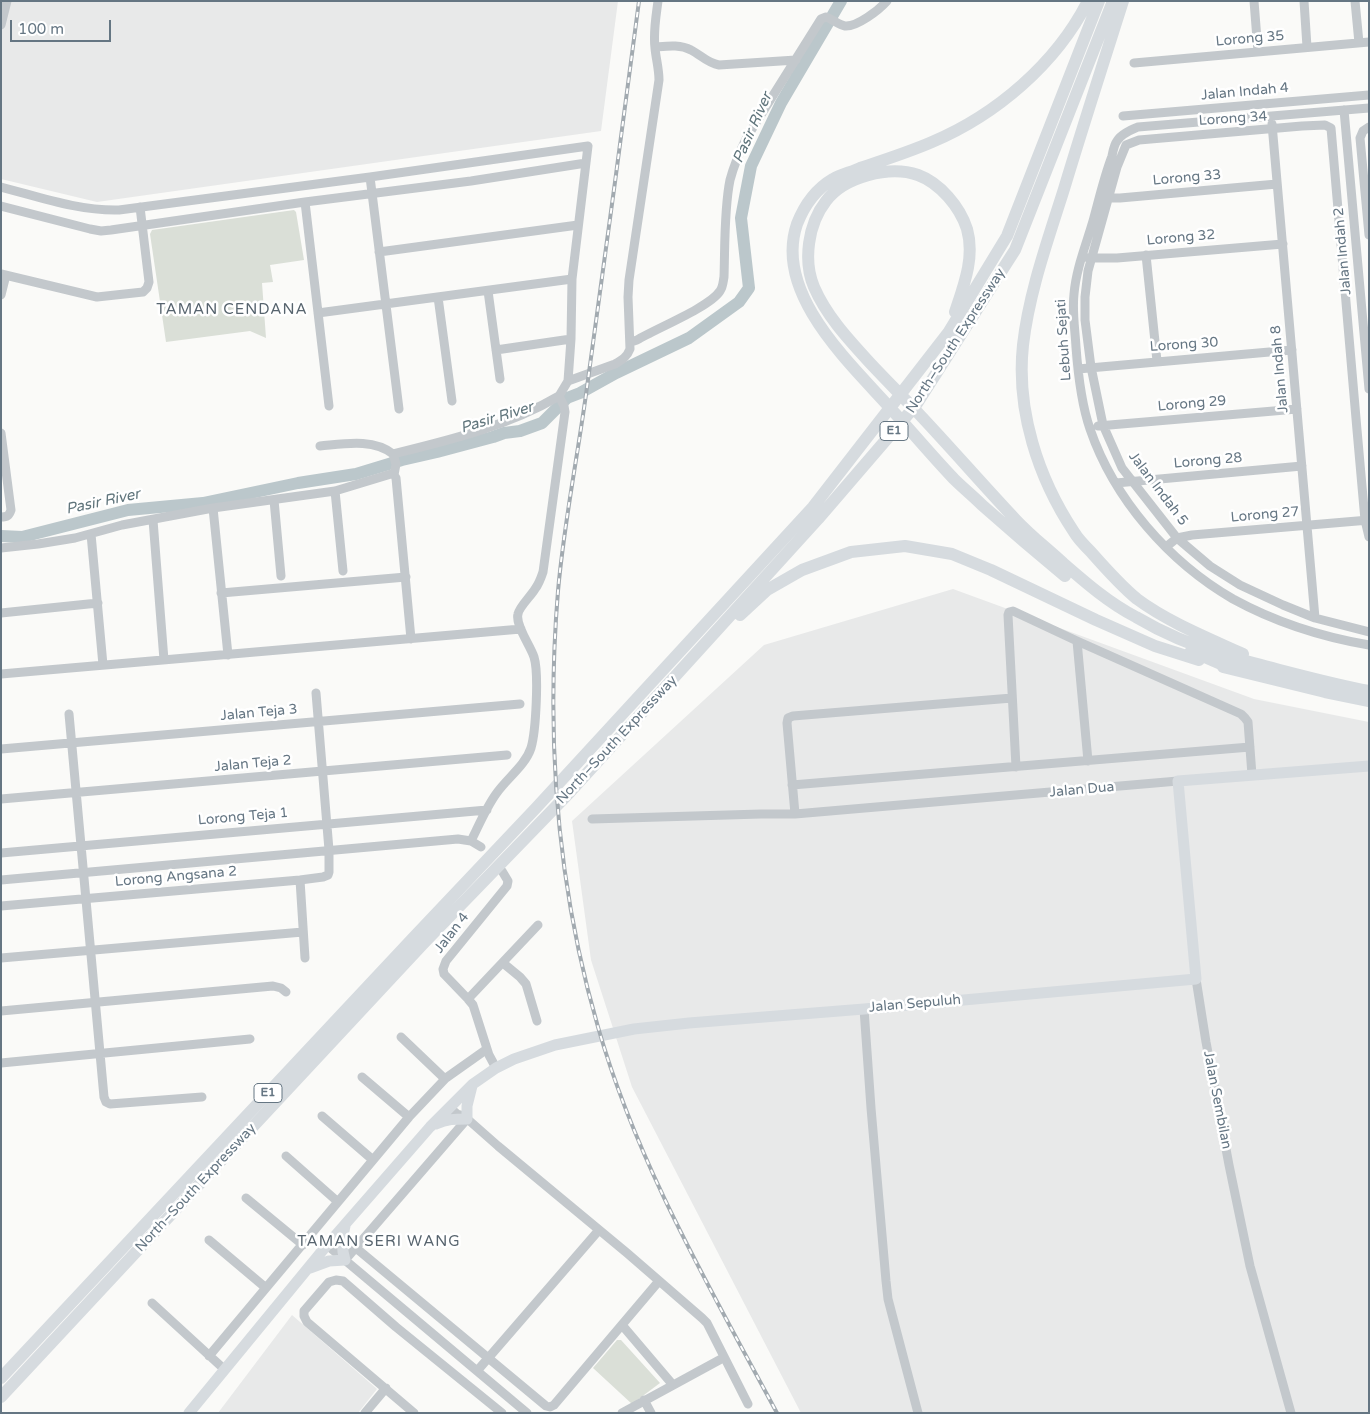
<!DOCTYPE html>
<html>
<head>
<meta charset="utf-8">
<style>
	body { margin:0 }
	#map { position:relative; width:1370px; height:1414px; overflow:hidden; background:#fafaf8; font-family:"Varela Round",sans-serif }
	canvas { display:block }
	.frame { position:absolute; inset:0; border:2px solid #657683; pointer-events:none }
	.scale { position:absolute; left:10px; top:20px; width:101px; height:22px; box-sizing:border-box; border:2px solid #657683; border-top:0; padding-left:6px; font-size:15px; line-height:18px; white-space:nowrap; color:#657683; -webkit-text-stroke:4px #fff; paint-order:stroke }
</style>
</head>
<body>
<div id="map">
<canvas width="1370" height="1414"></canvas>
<div class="frame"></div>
<div class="scale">100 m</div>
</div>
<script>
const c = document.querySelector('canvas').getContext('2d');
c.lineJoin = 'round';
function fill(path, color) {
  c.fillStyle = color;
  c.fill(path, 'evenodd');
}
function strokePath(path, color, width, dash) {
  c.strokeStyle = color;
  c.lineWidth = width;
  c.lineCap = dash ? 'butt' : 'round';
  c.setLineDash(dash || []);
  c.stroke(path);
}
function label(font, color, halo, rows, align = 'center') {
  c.font = font + ' "Varela Round",sans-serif';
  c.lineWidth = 5;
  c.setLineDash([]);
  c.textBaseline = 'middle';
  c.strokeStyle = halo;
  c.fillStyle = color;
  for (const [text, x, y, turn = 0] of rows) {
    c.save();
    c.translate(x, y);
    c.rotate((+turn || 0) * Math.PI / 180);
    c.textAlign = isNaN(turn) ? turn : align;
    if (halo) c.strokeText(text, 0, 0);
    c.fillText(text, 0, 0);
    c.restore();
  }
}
const built = new Path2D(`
	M1 1H618L601 131 97 202 1 179Z
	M953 589 1254 699 1369 722V1413H801L632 1087 591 960 572 821 764 645Z
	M292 1315 377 1389 358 1413H218Z`);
const green = new Path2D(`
	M294 210 296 212 304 260 270 265 273 282 262 283 266 338 250 331 166 342 150 234 152 230Z
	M617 1340H621L660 1383 632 1404 593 1368Z`);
const river = new Path2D(`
	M1 536 22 537 128 510 203 503 298 483 356 474 402 460 437 452 493 437 504 433 520 431 542 423 567 398 580 393 616 373 689 338 739 302 749 288 741 218 751 166 781 103 841 1`);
const minor = new Path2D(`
	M1254 1 1258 52
	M1304 1 1307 47
	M1355 1 1359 43
	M1 25 7 1
	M655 47C667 46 680 44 691 50 701 55 707 63 719 65L796 60
	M1134 63 1369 42
	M1369 108 1138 127C1131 130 1121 134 1117 141 1114 145 1113 151 1112 156 1104 177 1099 199 1093 221 1086 245 1076 269 1074 294 1072 311 1075 329 1076 347 1078 374 1081 403 1090 429 1114 499 1169 562 1233 599 1275 622 1322 637 1369 645
	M1344 110 1369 389
	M1123 116 1369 95
	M1272 124 1315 618
	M1369 127 1363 131 1360 138 1369 235
	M370 177 399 409
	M1 187C40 197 79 211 119 210L370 177 588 146 572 279 571 339 568 381 559 396 564 406 565 412 543 572C541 578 539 584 535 589 531 596 519 607 518 614 515 625 530 645 534 657 539 673 536 731 531 748 525 766 507 778 496 794 486 808 479 825 471 841
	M1103 196 1113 198H1120L1277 184
	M305 202 329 406
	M1 206 90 229 101 231 111 230 305 202 471 181 586 163
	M379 252 578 225
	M1146 255 1157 361
	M1088 258H1117L1283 244
	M1 274 97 297 143 292 147 288 149 282 140 207
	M488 291 500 379
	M1 295 6 275
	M438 297 452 401
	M318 313 572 279
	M631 342 637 340C655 329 710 307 720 291 723 287 723 282 724 277 725 247 724 209 730 180 734 165 740 151 747 137L821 19 826 17C832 19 839 25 845 26 857 27 879 10 887 1
	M496 350 571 339
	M1078 369 1292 350
	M568 381 615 364C622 360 627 357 630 349L628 297 629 280 659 80C659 69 656 59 655 48 653 32 656 17 658 1
	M1098 426 1297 409
	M1 433 11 510C9 516 7 517 1 517
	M320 446C343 444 373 438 393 454L396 464 394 475
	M393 454C450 440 508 426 559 396
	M1116 483 1302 466
	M335 491 343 571
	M274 500 281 576
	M213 508 228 655
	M153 520 164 660
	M91 534 103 665
	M1369 537 1365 520 1357 430 1331 128 1325 125 1302 126 1139 140 1126 145 1117 167 1088 271 1085 297V320L1091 367 1103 425 1122 468 1177 538 1210 566 1240 585 1283 605 1315 618 1369 632
	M1166 547 1177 538 1192 535 1369 520
	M1 548 38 544 75 538 122 525 213 508 335 491 391 474 394 475 396 478 411 639
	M221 593 406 577
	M1 613 98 603
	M1077 641 1088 761
	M1 674 521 629
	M69 714 104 1097 106 1102 110 1104 202 1097
	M1 749 520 704
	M1016 767 1008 615 1009 612 1013 611 1077 641 1241 714 1245 718 1248 722 1252 775
	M792 785 1250 747
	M1 799 507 755
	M795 814 787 723 788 718 793 716 1012 698
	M592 819 761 814H795L1178 781
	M1 853 487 810
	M1 880 458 839 471 841 481 847
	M300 880 305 958
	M1 906 300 880 323 877 328 875 329 872V850L316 693
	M1 958 303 932
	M503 963 520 977 526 984 537 1021
	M1196 979 1206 1042 1229 1165 1250 1266 1291 1413
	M468 999 538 925
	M864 1009 871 1108 886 1281 888 1299 918 1413
	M1 1011 273 986 281 988 286 992
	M401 1037 445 1079
	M1 1063 250 1039
	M496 1068 489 1055 473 1005 468 999 444 974 443 969 446 961 507 886 508 881 502 871
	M362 1077 409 1117
	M450 1108 457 1114 464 1116 498 1146 627 1253 702 1318 707 1323 748 1404
	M322 1116 373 1160
	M286 1156 338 1202
	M246 1198 303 1245
	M209 1240 266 1288
	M327 1245 527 1413
	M356 1248 546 1406 550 1407 554 1405 659 1281
	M345 1260 467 1119
	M152 1303 224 1369
	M622 1325 673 1385
	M209 1356 409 1117 446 1078 487 1049
	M477 1371 599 1230
	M644 1400 651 1413
	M365 1413 386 1388
	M414 1413 307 1322 304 1316V1311L329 1282 336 1280 343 1281 396 1327 502 1413
	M622 1413 723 1358`);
const major = new Path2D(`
	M436 1124C447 1119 455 1119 467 1119V1106L472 1086
	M310 1268 329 1261 345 1260C341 1247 342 1239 345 1226
	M189 1413 327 1245 430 1127 473 1084 496 1068 514 1059 555 1045 634 1029 689 1023 864 1009 1196 979 1178 781 1369 766`);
const highway = new Path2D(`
	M1123 1C1103 64 1083 126 1064 189 1048 240 1029 292 1023 345 1016 410 1038 478 1074 532 1078 539 1085 546 1091 552 1106 569 1120 585 1137 599 1168 622 1208 638 1243 654
	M955 312C964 285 975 257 967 229 960 207 940 183 918 175 889 165 844 177 826 201 808 224 803 261 814 287 827 317 850 341 871 364 887 381 903 397 919 414 952 449 983 485 1016 520 1031 536 1048 549 1063 563 1086 583 1109 603 1136 617 1163 633 1194 646 1224 655 1241 660 1258 664 1276 669 1307 677 1337 685 1369 691
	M1065 576C1037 553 1009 529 982 505 973 496 963 488 954 479 933 457 913 433 892 410 851 364 773 294 797 224 804 206 816 189 833 179 841 174 852 172 860 168 884 160 909 152 932 142 996 115 1056 64 1088 1
	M740 615 767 590 802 570 851 552 905 546 952 554 991 570 1096 620 1155 646 1199 660
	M1191 651 1230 668
	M1223 667 1325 692 1369 701
	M1 1378 413 938 536 808 813 507 948 333 1007 236 1099 1
	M1 1397 423 944 570 792 818 519 916 405 1015 250 1113 1`);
const rail = new Path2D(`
	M639 1C622 130 605 258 587 387 578 455 564 522 558 591 546 737 557 886 598 1027 637 1164 710 1288 777 1413`);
const shields = [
	[894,431,28],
	[268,1093,28]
];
const shieldNames = [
	["E1",894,431],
	["E1",268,1093]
];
const streetNames = [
	["Lorong 35",1250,39,-5],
	["Jalan Indah 4",1245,92,-5],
	["Lorong 34",1233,119,-4],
	["Lorong 33",1187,178,-5],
	["Lorong 32",1181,238,-5],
	["Jalan Indah 2",1343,251,-95],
	["Lebuh Sejati",1064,340,-94],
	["North–South Expressway",956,341,-57],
	["Lorong 30",1184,345,-4],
	["Jalan Indah 8",1280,369,-95],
	["Lorong 29",1192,404,-5],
	["Lorong 28",1208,461,-5],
	["Jalan Indah 5",1158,489,53],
	["Lorong 27",1265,515,-5],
	["Jalan Teja 3",259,713,-5],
	["North–South Expressway",617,740,-47],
	["Jalan Teja 2",253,764,-5],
	["Jalan Dua",1082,790,-5],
	["Lorong Teja 1",243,817,-5],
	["Lorong Angsana 2",176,877,-5],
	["Jalan 4",452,933,-52],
	["Jalan Sepuluh",915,1004,-5],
	["Jalan Sembilan",1217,1100,79],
	["North–South Expressway",196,1188,-47]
];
const waterNames = [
	["Pasir River",753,128,-66],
	["Pasir River",497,418,-17],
	["Pasir River",103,502,-12]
];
const neighbourhoodNames = [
	["TAMAN CENDANA",232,310],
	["TAMAN SERI WANG",379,1242]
];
fill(built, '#e8e9e9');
fill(green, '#dadfd7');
strokePath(river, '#bbc7cb', 12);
strokePath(minor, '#c3c8cc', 9);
strokePath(major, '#d6dbdf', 11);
strokePath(highway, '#d6dbdf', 12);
strokePath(rail, '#a2aab0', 4);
strokePath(rail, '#fff', 2, [5.5]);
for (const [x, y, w] of shields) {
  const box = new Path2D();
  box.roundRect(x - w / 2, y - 9.5, w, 19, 4);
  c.fillStyle = '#fff';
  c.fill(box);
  strokePath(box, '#657683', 1);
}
label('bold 12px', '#657683', null, shieldNames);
label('14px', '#657683', '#fff', streetNames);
label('italic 15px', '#60757c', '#fff', waterNames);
c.letterSpacing = '1px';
label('15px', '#57646e', '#fff', neighbourhoodNames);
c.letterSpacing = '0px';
</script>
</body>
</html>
